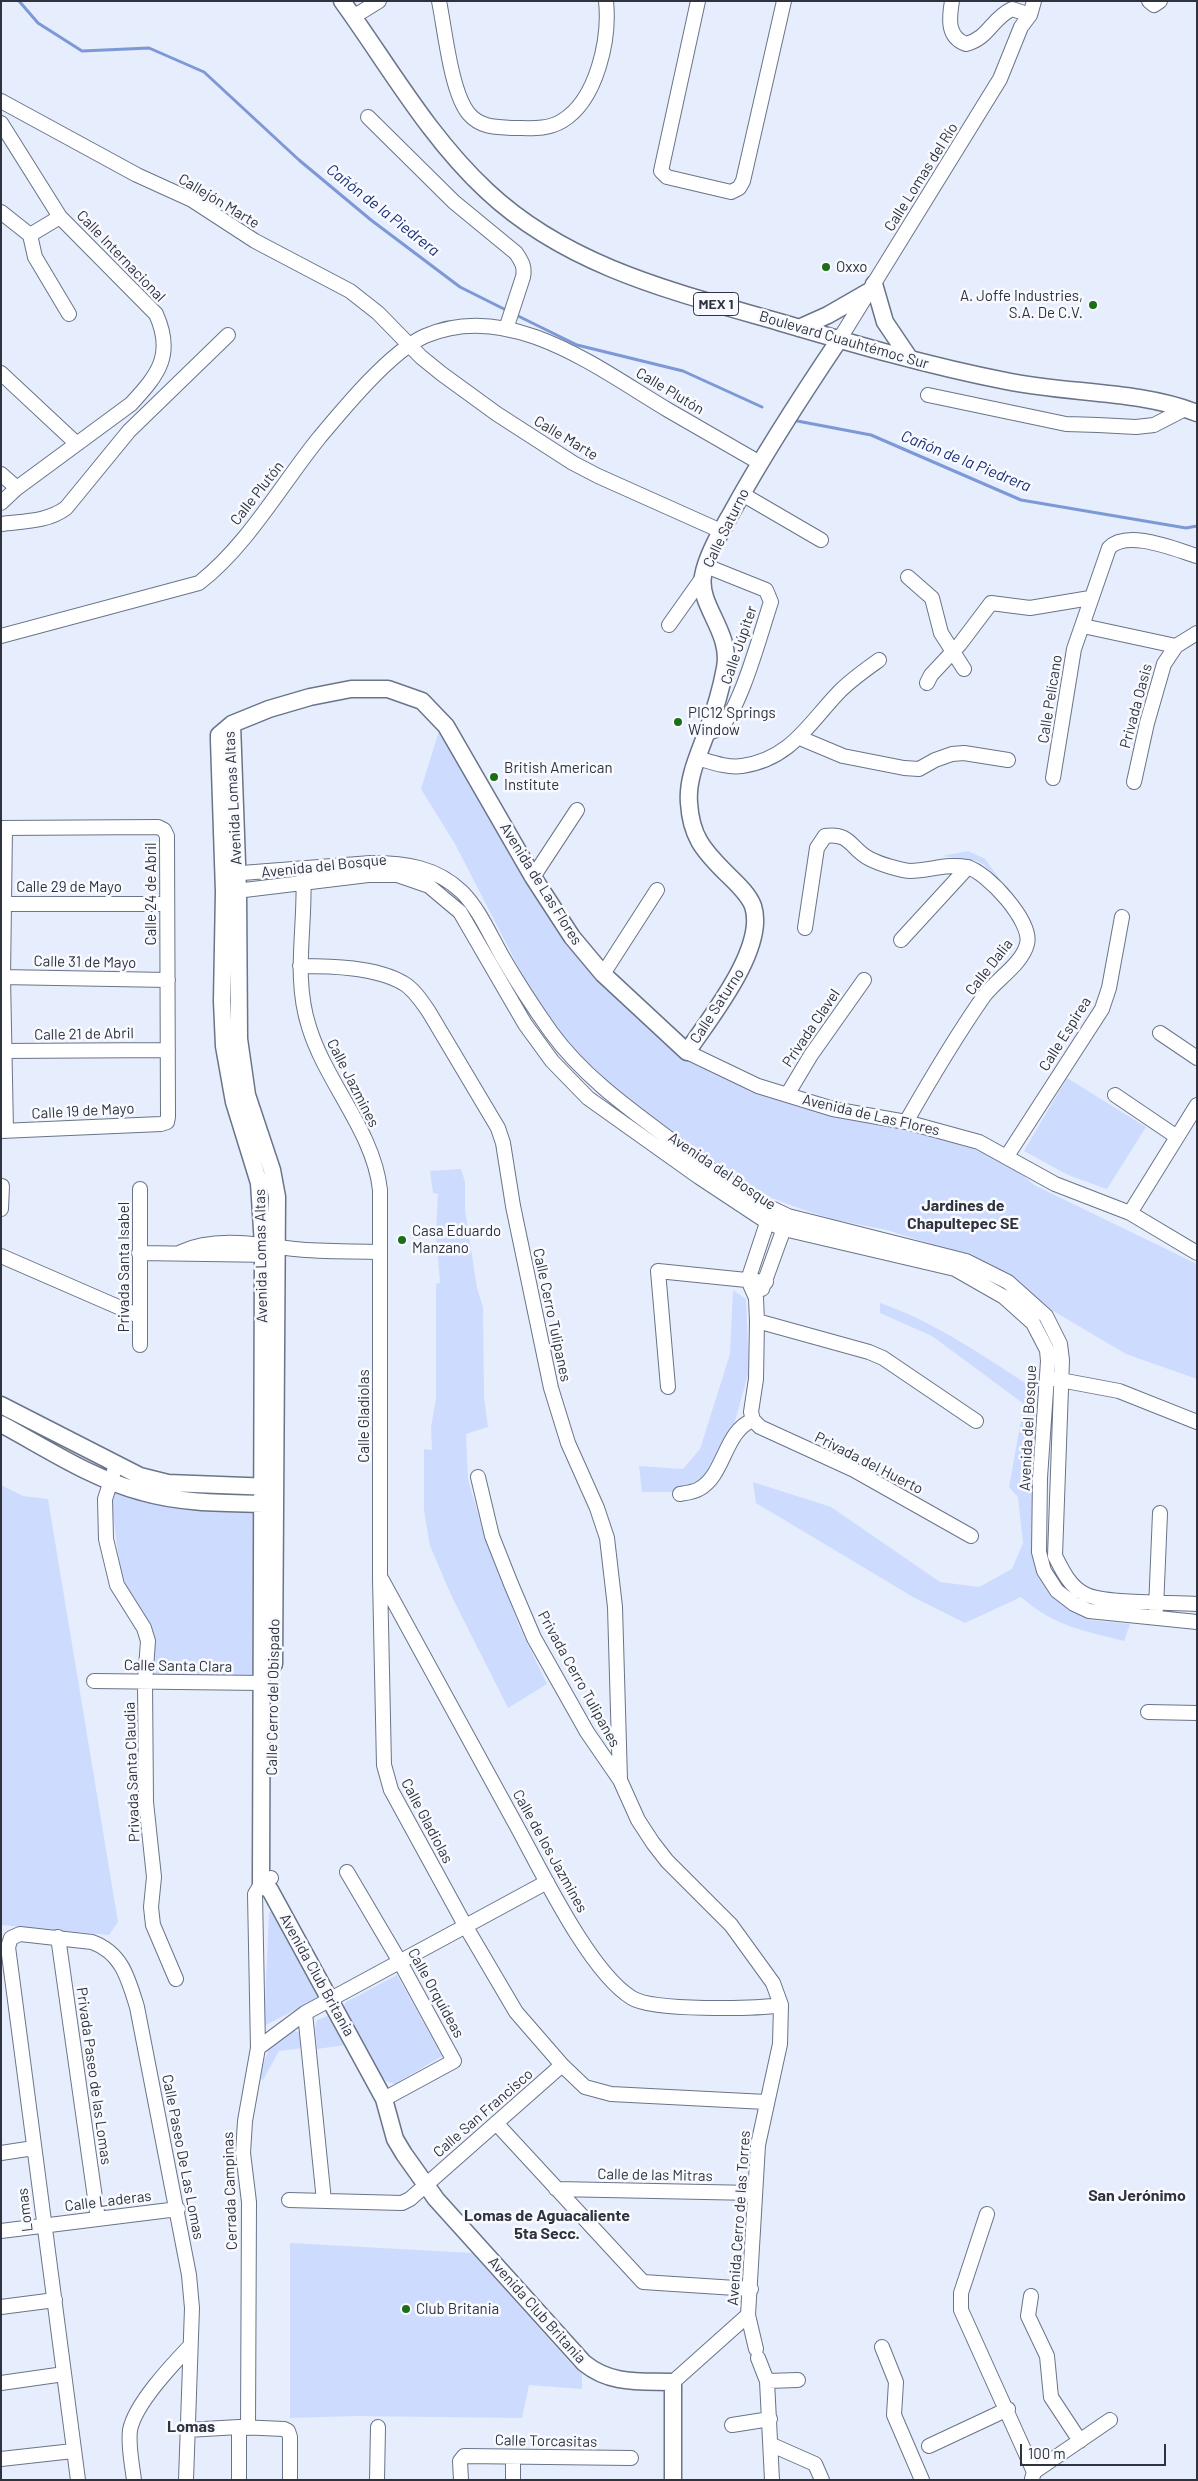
<!DOCTYPE html>
<html>
<head>
<meta charset="utf-8">
<style>
	body { margin:0 }
	#map { position:relative; width:1198px; height:2481px; overflow:hidden; background:#e6edfc; font-family:Barlow,sans-serif }
	canvas { display:block }
	.frame { position:absolute; inset:0; border:2px solid #2f333d; pointer-events:none }
	.scale { position:absolute; left:1020px; top:2444px; width:146px; height:22px; box-sizing:border-box; border:2px solid #2f333d; border-top:0; padding-left:6px; font-size:15px; line-height:18px; white-space:nowrap; color:#2f333d; -webkit-text-stroke:4px #f8faff; paint-order:stroke }
</style>
</head>
<body>
<div id="map">
<canvas width="1198" height="2481"></canvas>
<div class="frame"></div>
<div class="scale">100 m</div>
</div>
<script>
const c = document.querySelector('canvas').getContext('2d');
c.lineJoin = 'round';
function fill(path, color) {
  c.fillStyle = color;
  c.fill(path, 'evenodd');
}
function strokePath(path, color, width, dash) {
  c.strokeStyle = color;
  c.lineWidth = width;
  c.lineCap = dash ? 'butt' : 'round';
  c.setLineDash(dash || []);
  c.stroke(path);
}
function label(font, color, halo, rows, align = 'center') {
  c.font = font + ' Barlow,sans-serif';
  c.lineWidth = 5;
  c.setLineDash([]);
  c.textBaseline = 'middle';
  c.strokeStyle = halo;
  c.fillStyle = color;
  for (const [text, x, y, turn = 0] of rows) {
    c.save();
    c.translate(x, y);
    c.rotate((+turn || 0) * Math.PI / 180);
    c.textAlign = isNaN(turn) ? turn : align;
    if (halo) c.strokeText(text, 0, 0);
    c.fillText(text, 0, 0);
    c.restore();
  }
}
const green = new Path2D(`
	M439 731 565 942 617 997 682 1056 738 1085 776 1099 881 1123 971 1148 999 1158 1036 1186 1197 1264V1379L1126 1354 1055 1312 986 1262 887 1230 836 1220 804 1210 756 1192 659 1124 611 1086 581 1058 539 1007 455 844 421 789Z
	M968 851 985 859 1012 896 984 865 977 861 942 856Z
	M1067 1078 1146 1127 1107 1189 1068 1175 1024 1151Z
	M461 1169 465 1182V1210L477 1288 483 1307 484 1397 488 1427 466 1434 468 1479 482 1528 519 1626 547 1684 508 1708 452 1597 430 1546 424 1510V1449L432 1450 431 1427 436 1399V1284L440 1283 436 1233 438 1194 433 1193 430 1171Z
	M733 1290 746 1299 749 1371 731 1435 711 1474 674 1492H642L639 1466 683 1469 700 1449 730 1354Z
	M880 1303C936 1322 986 1358 1036 1390L1032 1551 1040 1577 1065 1603 1090 1620 1130 1624 1124 1641C1083 1630 1055 1627 1021 1597L965 1623 913 1597 756 1503 753 1482 831 1507 940 1582 979 1587 1012 1569 1023 1543 1018 1497 1009 1487 1024 1404 932 1336 880 1313Z
	M1 1485 23 1496 48 1499 118 1922 109 1935 1 1925Z
	M123 1490 261 1508V1678L150 1676 152 1635 121 1576 112 1506 115 1492Z
	M269 1912H274L320 1997 264 2026Z
	M397 1975 442 2056 395 2084 379 2079 343 2007 346 2002Z
	M330 2015 345 2045 317 2049 315 2028 317 2020Z
	M292 2029 299 2033 303 2048 279 2051 263 2080 258 2078 270 2046Z
	M290 2243 472 2253 573 2366 582 2373V2389L529 2385 522 2418 356 2416 290 2418Z`);
const stream = new Path2D(`
	M19 1 38 23 82 51 149 48 204 72 299 160 371 220 460 287 508 311
	M514 314 577 345 683 371 762 407
	M792 420 871 435 1021 500 1186 528 1197 526`);
const minor = new Path2D(`
	M439 1C445 30 451 93 469 114 481 128 497 127 514 128 531 128 547 130 562 121 597 100 610 39 606 1
	M698 1 661 171 667 177 731 192 739 188 743 181 784 1
	M952 1C949 19 947 37 966 44 989 38 991 19 1012 9L1030 15
	M1149 1 1154 5 1160 1
	M353 17 379 1
	M1 101 137 175 192 200 255 241 350 291 378 313 421 357 442 374 497 414 573 463 598 476 721 531
	M368 117 454 202 516 253C522 262 525 267 523 277L506 329
	M1 123 60 217 156 314C174 354 159 374 131 404L17 488 1 503
	M1 212 30 235 60 217
	M30 235 35 257 69 314
	M839 340 1000 79 1021 27 1030 15 1034 1
	M1 373 77 444
	M928 395 1066 424 1098 425 1136 427 1154 425 1185 409
	M1 474 17 488
	M742 494 821 540
	M1 524C24 521 47 522 66 508L129 431 228 335
	M706 566 766 590 771 602C762 628 739 716 718 729 715 731 710 732 707 733
	M908 577 932 598 941 633 964 669
	M669 625 703 577
	M1083 626 1176 646
	M1 636 199 583C247 546 281 485 319 438 344 408 390 352 425 336 510 299 599 369 668 410 699 428 730 446 760 463
	M927 683 931 675 960 644 991 603 1030 608 1090 598
	M800 738 843 756 904 768 919 769 935 760 952 754 964 753 1008 760
	M697 758C711 762 727 768 742 766 791 759 809 723 840 691 852 679 865 670 879 660
	M1053 778 1074 649 1109 548C1127 529 1174 549 1197 556
	M1134 782 1147 723 1164 664 1176 646 1197 633
	M1 828 158 827 164 830 167 836 168 1117 167 1122 161 1124 1 1131
	M5 828 3 977 6 1131
	M303 869C307 922 292 975 309 1027 326 1083 374 1132 380 1190V1578L384 1765 391 1790 466 1927 516 2012 562 2065 585 2087 611 2094 766 2102
	M229 874 371 863C405 863 436 867 462 892 479 909 490 935 502 956 517 982 534 1008 551 1032 583 1076 628 1108 671 1140 708 1168 745 1197 788 1216L966 1261 1008 1282 1046 1316 1060 1344 1062 1360 1055 1556C1062 1570 1070 1587 1085 1594 1103 1604 1173 1602 1197 1604
	M533 877 577 810
	M228 892 368 875H397L429 886 460 912 525 1024 552 1061 588 1098 699 1177 767 1222 784 1229 955 1269 1004 1297 1033 1323 1047 1350 1048 1361 1040 1478 1039 1552 1044 1571 1057 1591 1074 1604 1089 1611 1197 1622
	M1 904H167
	M805 928 817 848 825 836C851 832 851 850 870 859 880 864 899 870 910 871 929 871 948 863 967 867 987 872 1033 922 1027 944 1022 964 997 979 984 996 956 1036 930 1080 906 1122
	M901 940 968 867
	M300 966C331 966 376 967 403 983 414 989 422 1002 429 1012L498 1128 503 1143 513 1206 551 1388 568 1443 597 1508 607 1538 615 1607 620 1780
	M603 974 657 890
	M1 977 168 980
	M1160 1033 1197 1058
	M1 1051 168 1050
	M687 1052 758 1086 833 1109 906 1122 979 1142 1055 1184 1130 1213 1197 1253
	M787 1095 811 1055 864 980
	M1115 1095 1177 1137
	M1007 1156 1102 1009 1109 988 1122 917
	M1 1209 2 1186
	M1130 1213 1197 1105
	M770 1214 748 1280 756 1298 757 1321 756 1379 751 1412 753 1420 760 1427 854 1470 971 1536
	M181 1252C216 1236 259 1245 295 1249 323 1252 352 1251 380 1252
	M139 1253 273 1255
	M1 1256 139 1316
	M762 1289 787 1220
	M757 1321 869 1352 883 1358 976 1421
	M140 1345V1189
	M1055 1379 1119 1391 1197 1422
	M668 1387 658 1271 766 1282
	M116 1465 105 1499 106 1539 117 1585 144 1628 148 1641 145 1682 146 1802 154 1877 151 1907 153 1925 176 1979
	M478 1477 492 1536 511 1584 534 1638 587 1732 620 1780 638 1820 653 1843 667 1861 731 1925 773 1983 781 2005 780 2044 758 2145 748 2315 756 2349
	M680 1494C686 1493 694 1492 699 1489 725 1475 724 1431 753 1420
	M382 1580C426 1661 470 1742 515 1823 540 1868 589 1972 632 1998 653 2011 754 2009 781 2005
	M1156 1609 1160 1513
	M94 1681 263 1683
	M1148 1712 1197 1713
	M347 1872 400 1962 454 2061 384 2099
	M58 1937 98 2219
	M305 2013 324 2201
	M258 2048 305 2013 547 1882
	M496 2123 643 2282 751 2289
	M1 2153 34 2148
	M556 2189 754 2193
	M289 2200 402 2203 410 2199 562 2065
	M987 2214 961 2293V2310L1034 2472
	M1 2231 178 2209
	M1031 2296 1028 2316 1047 2356 1051 2397 1080 2441
	M1 2307 55 2300
	M882 2347 896 2382 894 2415 922 2480
	M758 2358 767 2381 772 2480
	M767 2381 798 2380
	M673 2382 748 2315
	M1 2383 64 2374
	M732 2425 770 2419
	M239 2427V2480
	M248 2428 249 2202 243 2153 245 2121 258 2048 255 1894 261 1884 271 1878
	M187 2430 239 2427 284 2429 288 2431 290 2437V2480
	M772 2445 815 2464 822 2480
	M929 2446 1008 2409
	M513 2457V2480
	M1 2459 73 2451
	M1032 2479 1034 2472 1110 2420
	M78 2480 8 1947 11 1938 20 1934 92 1942C122 1953 128 1978 137 2007L189 2275 192 2308 186 2480
	M134 2480C132 2464 128 2446 130 2430 135 2404 172 2365 190 2346
	M377 2480 378 2427
	M461 2480 460 2461 464 2456 631 2458`);
const major = new Path2D(`
	M342 1C389 66 428 136 487 191 568 267 675 292 779 322 854 344 929 366 1006 381 1068 394 1138 390 1197 413
	M874 284 885 322 910 359
	M799 328 828 315 868 292
	M232 724 238 891 239 1039 247 1095 272 1170 277 1197 274 1664
	M1 1405 140 1476 168 1483 272 1487
	M1 1424C46 1448 92 1479 142 1492 183 1504 229 1503 271 1504
	M673 2480V2382C640 2381 611 2385 584 2363L436 2199 404 2154 395 2139 384 2099 270 1890 261 1884 263 1245 259 1183 234 1102 224 1046 222 1001 224 892 219 740V735L232 724 269 709 310 697 351 689H388L422 701 446 726 533 877 572 937 603 974 687 1052C709 1019 767 948 753 906 748 893 735 882 725 872 703 850 691 836 689 803 687 779 698 756 706 734 714 713 721 690 725 668 732 632 698 606 703 576 707 554 722 530 733 510 765 452 802 395 839 340`);
const markers = [
	[826,267,5,"#1b6f18"],
	[1093,305,5,"#1b6f18"],
	[678,722,5,"#1b6f18"],
	[494,777,5,"#1b6f18"],
	[402,1240,5,"#1b6f18"],
	[406,2309,5,"#1b6f18"]
];
const shields = [
	[716,304,45]
];
const shieldNames = [
	["MEX 1",716,304]
];
const streetNames = [
	["Calle Lomas del Río",921,177,-58],
	["Callejón Marte",219,201,31],
	["Calle Internacional",121,256,46],
	["Boulevard Cuauhtémoc Sur",844,340,16],
	["Calle Plutón",670,391,31],
	["Calle Marte",566,438,31],
	["Calle Plutón",257,493,-52],
	["Calle Saturno",726,528,-64],
	["Calle Júpiter",739,645,-71],
	["Calle Pelícano",1050,699,-81],
	["Privada Oasis",1136,706,-75],
	["Avenida Lomas Altas",233,798,-93],
	["Avenida del Bosque",324,866,-6],
	["Avenida de Las Flores",541,884,58],
	["Calle 29 de Mayo",69,887],
	["Calle 24 de Abril",151,894,-90],
	["Calle 31 de Mayo",85,962,1],
	["Calle Dalia",989,967,-52],
	["Calle Saturno",717,1006,-57],
	["Privada Clavel",811,1028,-56],
	["Calle 21 de Abril",84,1034,-1],
	["Calle Espirea",1065,1034,-58],
	["Calle Jazmines",353,1083,63],
	["Calle 19 de Mayo",83,1111,-3],
	["Avenida de Las Flores",871,1115,13],
	["Avenida del Bosque",722,1171,34],
	["Avenida Lomas Altas",261,1256,-91],
	["Privada Santa Isabel",124,1267,-90],
	["Calle Cerro Tulipanes",552,1315,78],
	["Calle Gladiolas",364,1416,-90],
	["Avenida del Bosque",1028,1428,-87],
	["Privada del Huerto",869,1463,27],
	["Calle Santa Clara",178,1666,1],
	["Privada Cerro Tulipanes",579,1679,61],
	["Calle Cerro del Obispado",273,1697,-89],
	["Privada Santa Claudia",132,1772,-92],
	["Calle Gladiolas",427,1821,62],
	["Calle de los Jazmines",550,1851,61],
	["Avenida Club Britania",317,1975,61],
	["Calle Orquídeas",436,1993,61],
	["Privada Paseo de las Lomas",94,2076,82],
	["Calle San Francisco",483,2113,-41],
	["Calle Paseo De Las Lomas",183,2157,79],
	["Calle de las Mitras",655,2175,1],
	["Cerrada Campinas",230,2191,-92],
	["Calle Laderas",108,2201,-7],
	["Lomas",25,2210,-97],
	["Avenida Cerro de las Torres",739,2218,-86],
	["Avenida Club Britania",537,2310,48],
	["Calle Torcasitas",546,2441,1]
];
const poiNames = [
	["Oxxo",836,267],
	["A. Joffe Industries,",1083,296,"right"],
	["S.A. De C.V.",1083,313,"right"],
	["PIC12 Springs",688,713],
	["Window",688,730],
	["British American",504,768],
	["Institute",504,785],
	["Casa Eduardo",412,1231],
	["Manzano",412,1248],
	["Club Britania",416,2309]
];
const waterNames = [
	["Cañón de la Piedrera",383,210,38],
	["Cañón de la Piedrera",966,461,22]
];
const neighbourhoodNames = [
	["Jardines de",963,1206],
	["Chapultepec SE",963,1224],
	["San Jerónimo",1137,2196],
	["Lomas de Aguacaliente",547,2216],
	["5ta Secc.",547,2234],
	["Lomas",191,2427]
];
fill(green, '#cddcfe');
strokePath(stream, '#7d98d7', 3);
strokePath(minor, '#6a748a', 16);
strokePath(major, '#6a748a', 19);
strokePath(minor, '#fff', 14);
strokePath(major, '#fff', 16);
for (const [x, y, r, color] of markers) {
  const dot = new Path2D();
  dot.arc(x, y, r, 0, 2 * Math.PI);
  c.fillStyle = color;
  c.fill(dot);
  strokePath(dot, '#f8faff', 2);
}
for (const [x, y, w] of shields) {
  const box = new Path2D();
  box.roundRect(x - w / 2, y - 11.5, w, 23, 4);
  c.fillStyle = '#f8faff';
  c.fill(box);
  strokePath(box, '#2f333d', 1);
}
label('bold 14px', '#2f333d', null, shieldNames);
label('15px', '#2f333d', '#f8faff', streetNames);
label('15px', '#2f333d', '#f8faff', poiNames, 'left');
label('italic 16px', '#182f79', '#f8faff', waterNames);
label('bold 16px', '#2f333d', '#f8faff', neighbourhoodNames);
</script>
</body>
</html>
